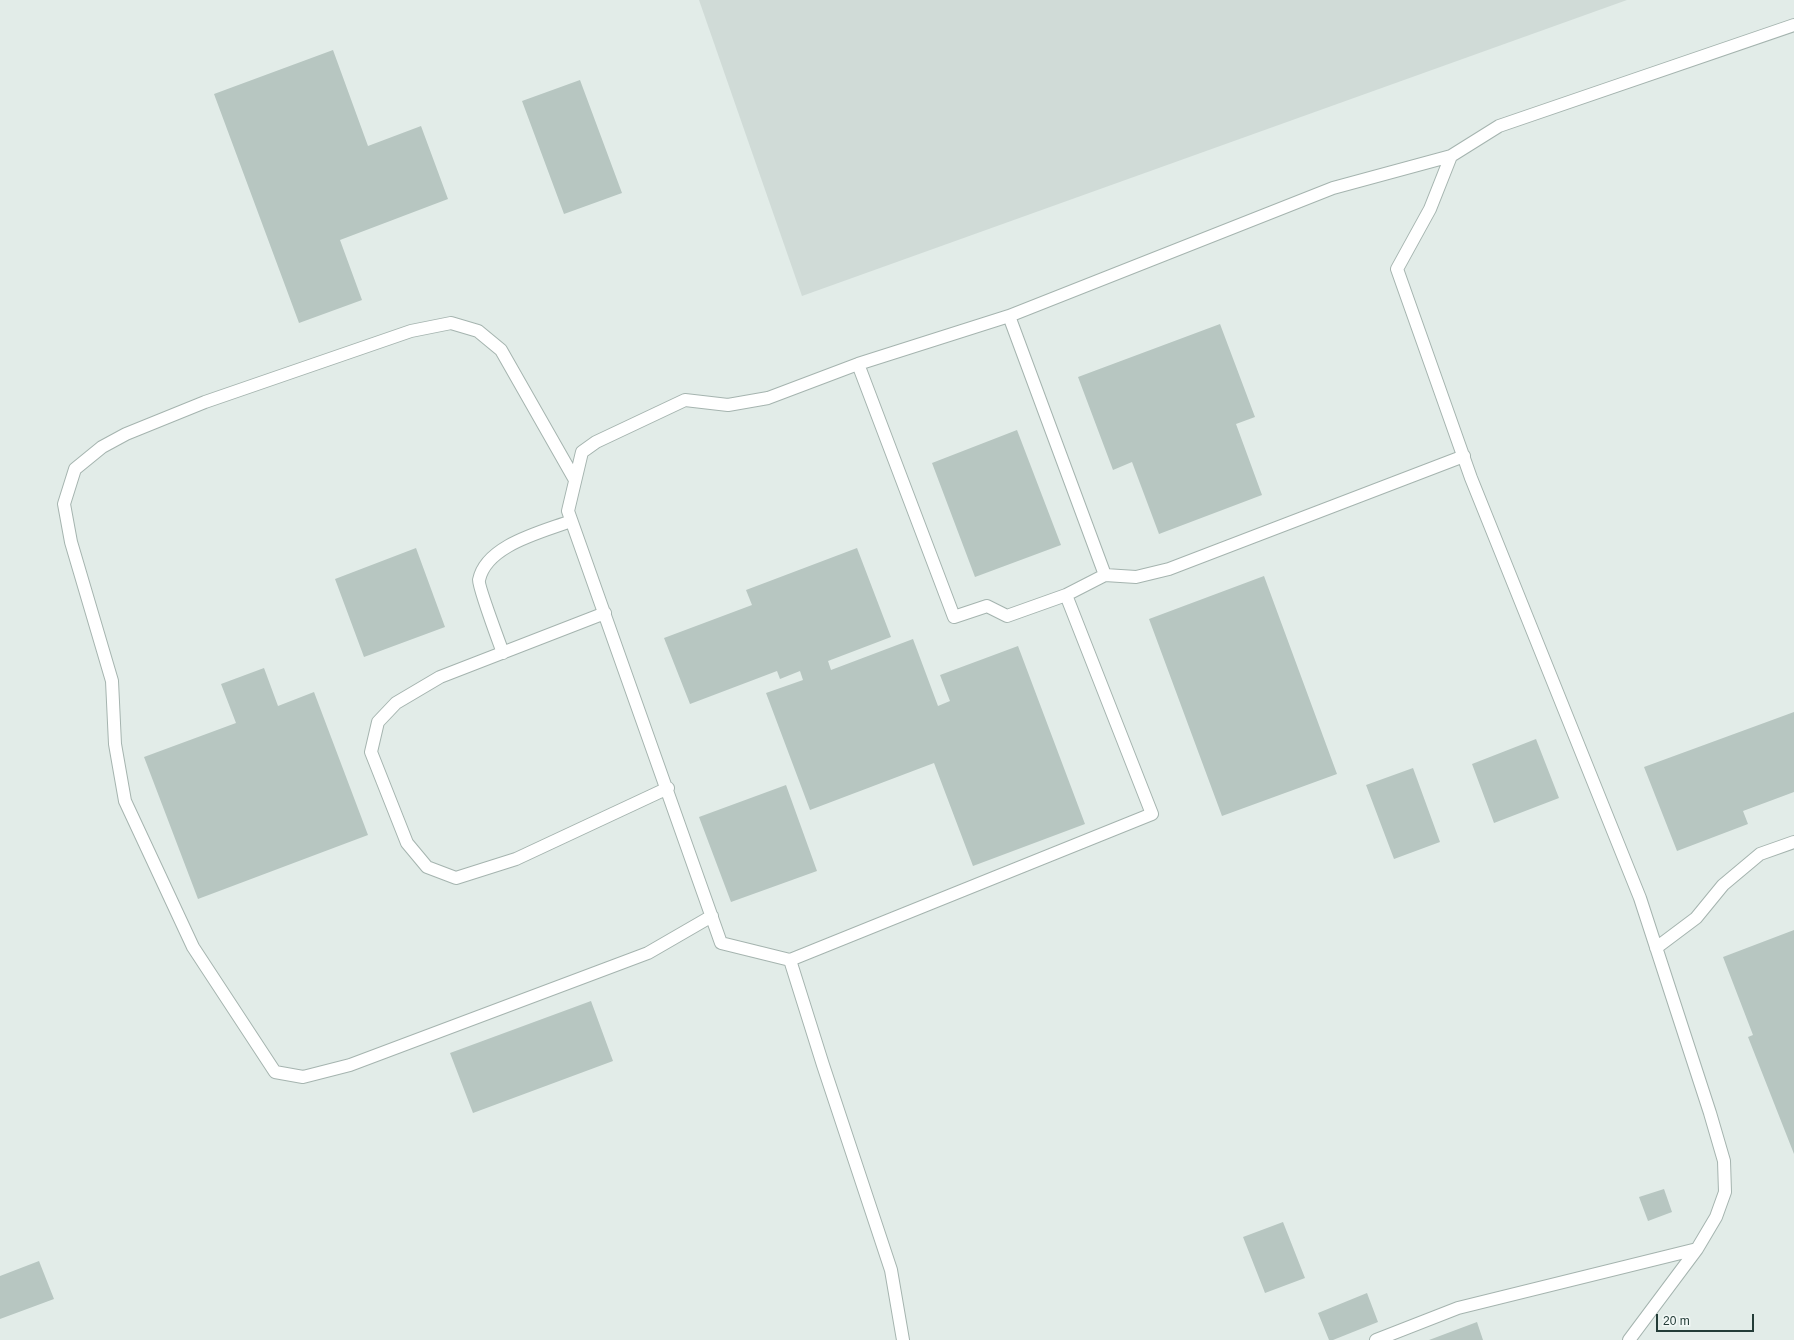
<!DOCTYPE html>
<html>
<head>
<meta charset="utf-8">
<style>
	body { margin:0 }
	#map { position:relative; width:1794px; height:1340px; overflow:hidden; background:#e2ece8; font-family:Arial,sans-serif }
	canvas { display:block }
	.scale { position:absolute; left:1656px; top:1314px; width:98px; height:18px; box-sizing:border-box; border:2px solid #233c37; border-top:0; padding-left:5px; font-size:12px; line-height:14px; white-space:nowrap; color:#233c37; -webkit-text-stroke:3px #f2f8f6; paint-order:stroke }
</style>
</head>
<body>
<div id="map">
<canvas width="1794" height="1340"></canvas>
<div class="scale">20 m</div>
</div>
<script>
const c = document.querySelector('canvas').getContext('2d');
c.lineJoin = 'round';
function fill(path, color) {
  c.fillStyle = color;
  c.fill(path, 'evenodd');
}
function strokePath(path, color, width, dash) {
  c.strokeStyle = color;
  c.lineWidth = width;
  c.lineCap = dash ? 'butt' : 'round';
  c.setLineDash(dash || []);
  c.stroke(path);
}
const built = new Path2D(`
	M699 0H1627L802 296Z`);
const building = new Path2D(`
	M333 50 368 146 421 126 448 199 340 240 362 300 299 323 214 94Z
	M580 80 622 193 564 214 522 101Z
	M1220 324 1255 417 1236 424 1262 495 1159 534 1132 462 1113 470 1078 377Z
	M1017 430 1061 545 975 577 932 463Z
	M416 548 445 627 364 657 335 579Z
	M857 548 891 637 828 661 831 670 913 639 938 706 950 701 940 675 1018 646 1085 824 973 866 934 763 810 810 766 693 803 680 800 671 780 679 777 671 690 704 664 638 752 605 746 590Z
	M1264 576 1337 774 1222 816 1149 619Z
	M264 668 278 706 314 692 368 835 198 899 144 757 236 723 221 684Z
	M1794 712V792L1743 811 1748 824 1677 851 1644 767Z
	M1536 739 1559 798 1494 823 1472 764Z
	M1413 768 1440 842 1394 859 1366 785Z
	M786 785 817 871 731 902 699 817Z
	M1794 930V1154L1748 1037 1753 1035 1723 957Z
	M591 1001 613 1061 473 1113 450 1053Z
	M1664 1189 1672 1212 1648 1221 1639 1197Z
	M1283 1222 1305 1278 1265 1293 1243 1237Z
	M39 1261 54 1299 0 1319V1276Z
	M1367 1293 1378 1322 1333 1340H1329L1318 1313Z
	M1477 1322 1483 1340H1429Z`);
const service = new Path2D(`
	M1451 156 1333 188 1009 316 1105 575 1136 577 1169 569 1464 456
	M575 480 501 350 478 331 451 323 411 331 205 402 126 434 102 447 75 469 64 504 71 542 112 681 115 744 125 801 193 947 275 1072 303 1077 350 1065 648 953 712 916
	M1066 595 1105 575
	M605 613 440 677 396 703 378 722 371 752 407 843 427 867 456 878 516 859 668 788
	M503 653C499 642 478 586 479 580 486 545 542 532 571 521
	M1656 948 1696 918 1723 885 1760 854 1794 842
	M790 960 1152 814 1066 595 1007 616 987 606 954 617 858 364
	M903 1340 891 1270 823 1065 790 960 721 943 568 511 582 452 596 442 685 400 728 405 768 398 858 364 1009 316
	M1376 1340 1458 1308 1697 1249
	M1629 1340 1697 1249 1716 1217 1725 1192 1724 1161 1710 1113 1640 898 1471 478 1397 269 1430 209 1451 156 1499 126 1794 25`);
fill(built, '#d0dbd7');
fill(building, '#b7c6c1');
strokePath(service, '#a5b4af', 14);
strokePath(service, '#fff', 12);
</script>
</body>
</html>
